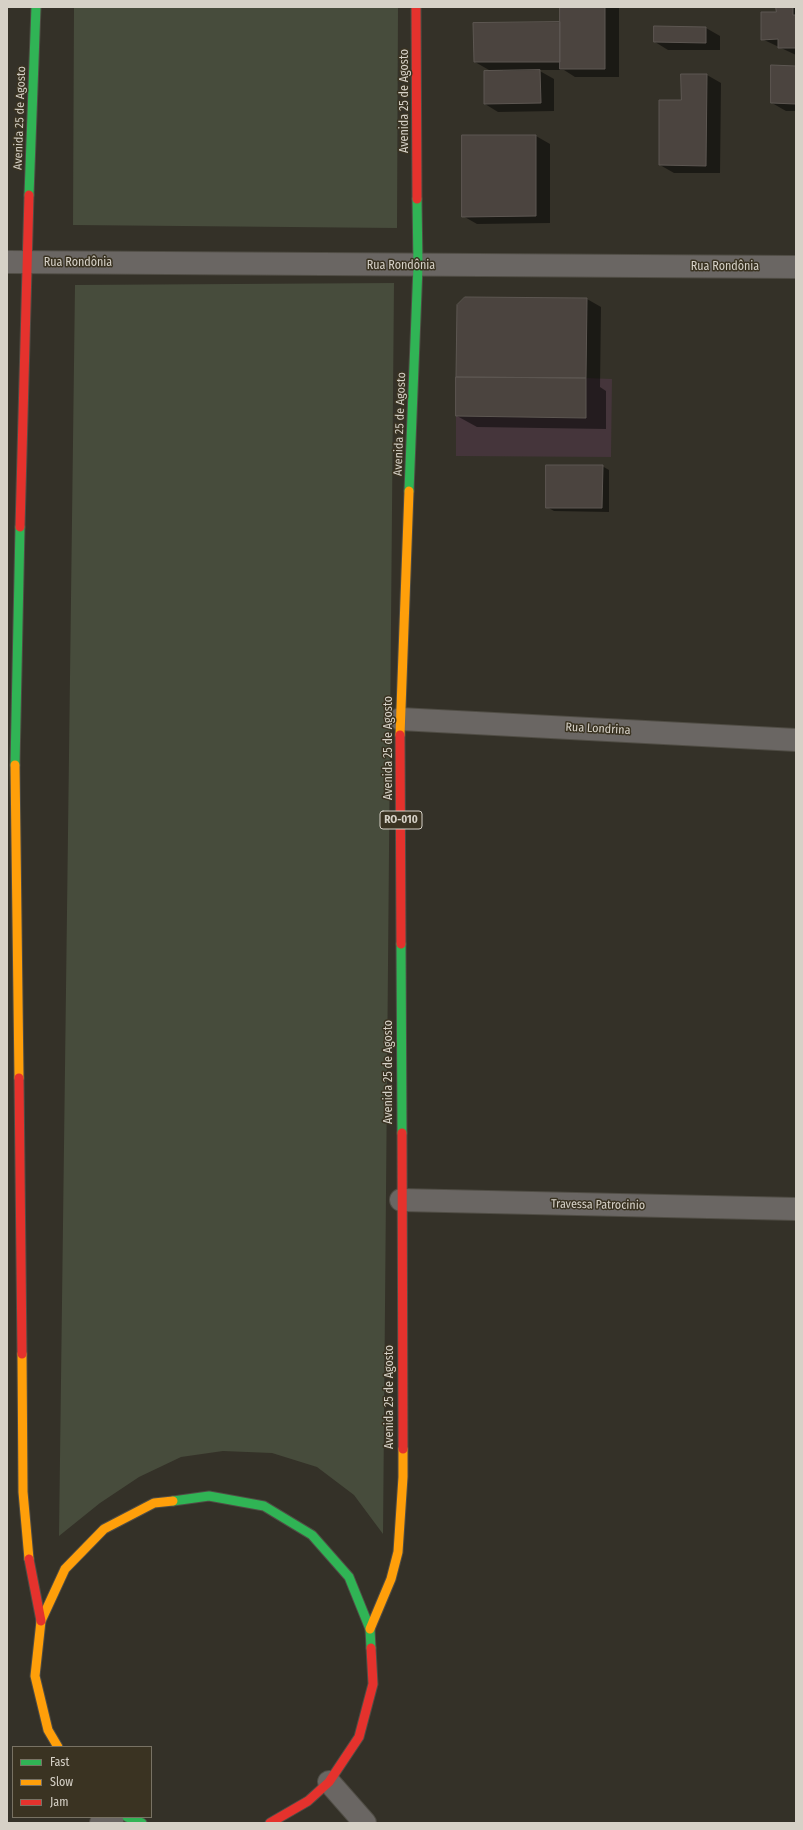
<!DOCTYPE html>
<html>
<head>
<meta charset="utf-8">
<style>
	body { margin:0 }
	#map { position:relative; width:803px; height:1830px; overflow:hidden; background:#343128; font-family:"Fira Sans Condensed",sans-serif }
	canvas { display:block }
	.frame { position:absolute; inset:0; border:8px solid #d6d1c7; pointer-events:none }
	.legend { position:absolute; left:12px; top:1746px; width:140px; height:72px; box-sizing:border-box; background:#3a3322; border:1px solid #787264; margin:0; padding:5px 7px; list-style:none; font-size:12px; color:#d6d1c7 }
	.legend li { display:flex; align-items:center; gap:8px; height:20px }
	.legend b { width:20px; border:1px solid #787264 }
</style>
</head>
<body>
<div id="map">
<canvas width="803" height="1830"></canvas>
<div class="frame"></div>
<ul class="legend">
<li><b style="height:5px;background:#30b455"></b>Fast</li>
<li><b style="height:5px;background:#ff9f0a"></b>Slow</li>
<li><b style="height:5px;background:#e5322d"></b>Jam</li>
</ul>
</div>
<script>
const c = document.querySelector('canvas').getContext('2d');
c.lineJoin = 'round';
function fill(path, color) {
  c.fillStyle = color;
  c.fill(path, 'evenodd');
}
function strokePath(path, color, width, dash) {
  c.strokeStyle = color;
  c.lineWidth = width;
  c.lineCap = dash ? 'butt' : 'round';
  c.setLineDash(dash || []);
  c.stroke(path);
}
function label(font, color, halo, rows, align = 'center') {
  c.font = font + ' "Fira Sans Condensed",sans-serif';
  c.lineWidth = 3;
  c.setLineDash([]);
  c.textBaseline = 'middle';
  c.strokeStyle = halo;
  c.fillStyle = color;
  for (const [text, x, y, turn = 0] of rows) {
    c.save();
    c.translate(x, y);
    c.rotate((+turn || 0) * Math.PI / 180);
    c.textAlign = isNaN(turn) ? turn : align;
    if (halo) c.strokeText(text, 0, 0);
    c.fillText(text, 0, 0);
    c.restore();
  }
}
const commercial = new Path2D(`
	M586 378 612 379 611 457 456 456V416L586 418Z`);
const green = new Path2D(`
	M74 7H398L397 228 73 225Z
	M394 283 383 1534 354 1495 317 1467 272 1453 223 1451 181 1457 139 1477 100 1503 59 1536 75 285Z`);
const shadow = new Path2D(`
	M562 7H619V77H575L564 70H538L554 79V111L498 112 485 104 503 70H489L475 62 562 23Z
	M777 7H796V55L762 39 777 13Z
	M706 28 720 36V50H668L655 42Z
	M796 67V111H786L772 103Z
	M707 75 721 83 720 173H674L660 165Z
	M536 136 550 144V223L477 224 463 216Z
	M587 299 601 307 600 387 606 391V429L477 427 457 416Z
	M602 466 609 470V512L554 511 547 507Z`);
const building = new Path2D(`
	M560 7H605V69H560Z
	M776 7H793V15H796V48H778V39L761 40V12H776Z
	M560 22V62H474L473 23Z
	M654 26 706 27V43L654 42Z
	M771 65 796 66V104L771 103Z
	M540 70 541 103 484 104V71Z
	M681 74H707L706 166 659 165V100H681Z
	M462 135H536V216L462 217Z
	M465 297 587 298 586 378 456 377 457 305Z
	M456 377 586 378V418L456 416Z
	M546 465H603L602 508H546Z`);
const street = new Path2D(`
	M7 262 796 267
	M400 719 796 740
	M401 1200 796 1209
	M329 1782 365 1823
	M101 1823 113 1817`);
const fast = new Path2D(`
	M29 195 36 7
	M409 491 418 266 417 199
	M15 765 20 527
	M401 944 402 1133
	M173 1501 209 1496 264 1506 312 1535 349 1577 370 1629 371 1648
	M127 1817 142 1823`);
const slow = new Path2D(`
	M400 735 409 491
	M15 765 19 1078
	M22 1354 23 1492 29 1559
	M370 1629 391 1579 398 1552 403 1477V1449
	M58 1747 48 1730 35 1676 41 1621 65 1569 104 1529 154 1503 173 1501`);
const jam = new Path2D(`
	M416 7 417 199
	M20 527 29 195
	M400 735 401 944
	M19 1078 22 1354
	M402 1133 403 1449
	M29 1559 41 1621
	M270 1823 308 1801 329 1782 359 1737 373 1684 371 1648`);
const shields = [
	[401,820,42]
];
const shieldNames = [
	["RO-010",401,820]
];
const streetNames = [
	["Avenida 25 de Agosto",405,101,-90],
	["Avenida 25 de Agosto",20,118,-88],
	["Rua Rondônia",78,263],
	["Rua Rondônia",401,266],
	["Rua Rondônia",725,267],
	["Avenida 25 de Agosto",400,424,-88],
	["Rua Londrina",598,729,3],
	["Avenida 25 de Agosto",389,748,-90],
	["Avenida 25 de Agosto",389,1072,-90],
	["Travessa Patrocinio",598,1205,1],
	["Avenida 25 de Agosto",390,1397,-90]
];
fill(commercial, '#45353b');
fill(green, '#474c3c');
fill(shadow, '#0007');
fill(building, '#4b443f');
strokePath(building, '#5d5752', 1);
strokePath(street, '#504d45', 24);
strokePath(fast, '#504d45', 11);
strokePath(slow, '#504d45', 11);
strokePath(jam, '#504d45', 11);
strokePath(street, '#6a6663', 22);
strokePath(fast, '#30b455', 9);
strokePath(slow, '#ff9f0a', 9);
strokePath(jam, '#e5322d', 9);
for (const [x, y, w] of shields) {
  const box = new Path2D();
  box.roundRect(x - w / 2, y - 9, w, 18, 3);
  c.fillStyle = '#3a3322';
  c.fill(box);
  strokePath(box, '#d6d1c7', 1);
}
label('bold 11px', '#d6d1c7', null, shieldNames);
label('12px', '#d6d1c7', '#3a3322', streetNames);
</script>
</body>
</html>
